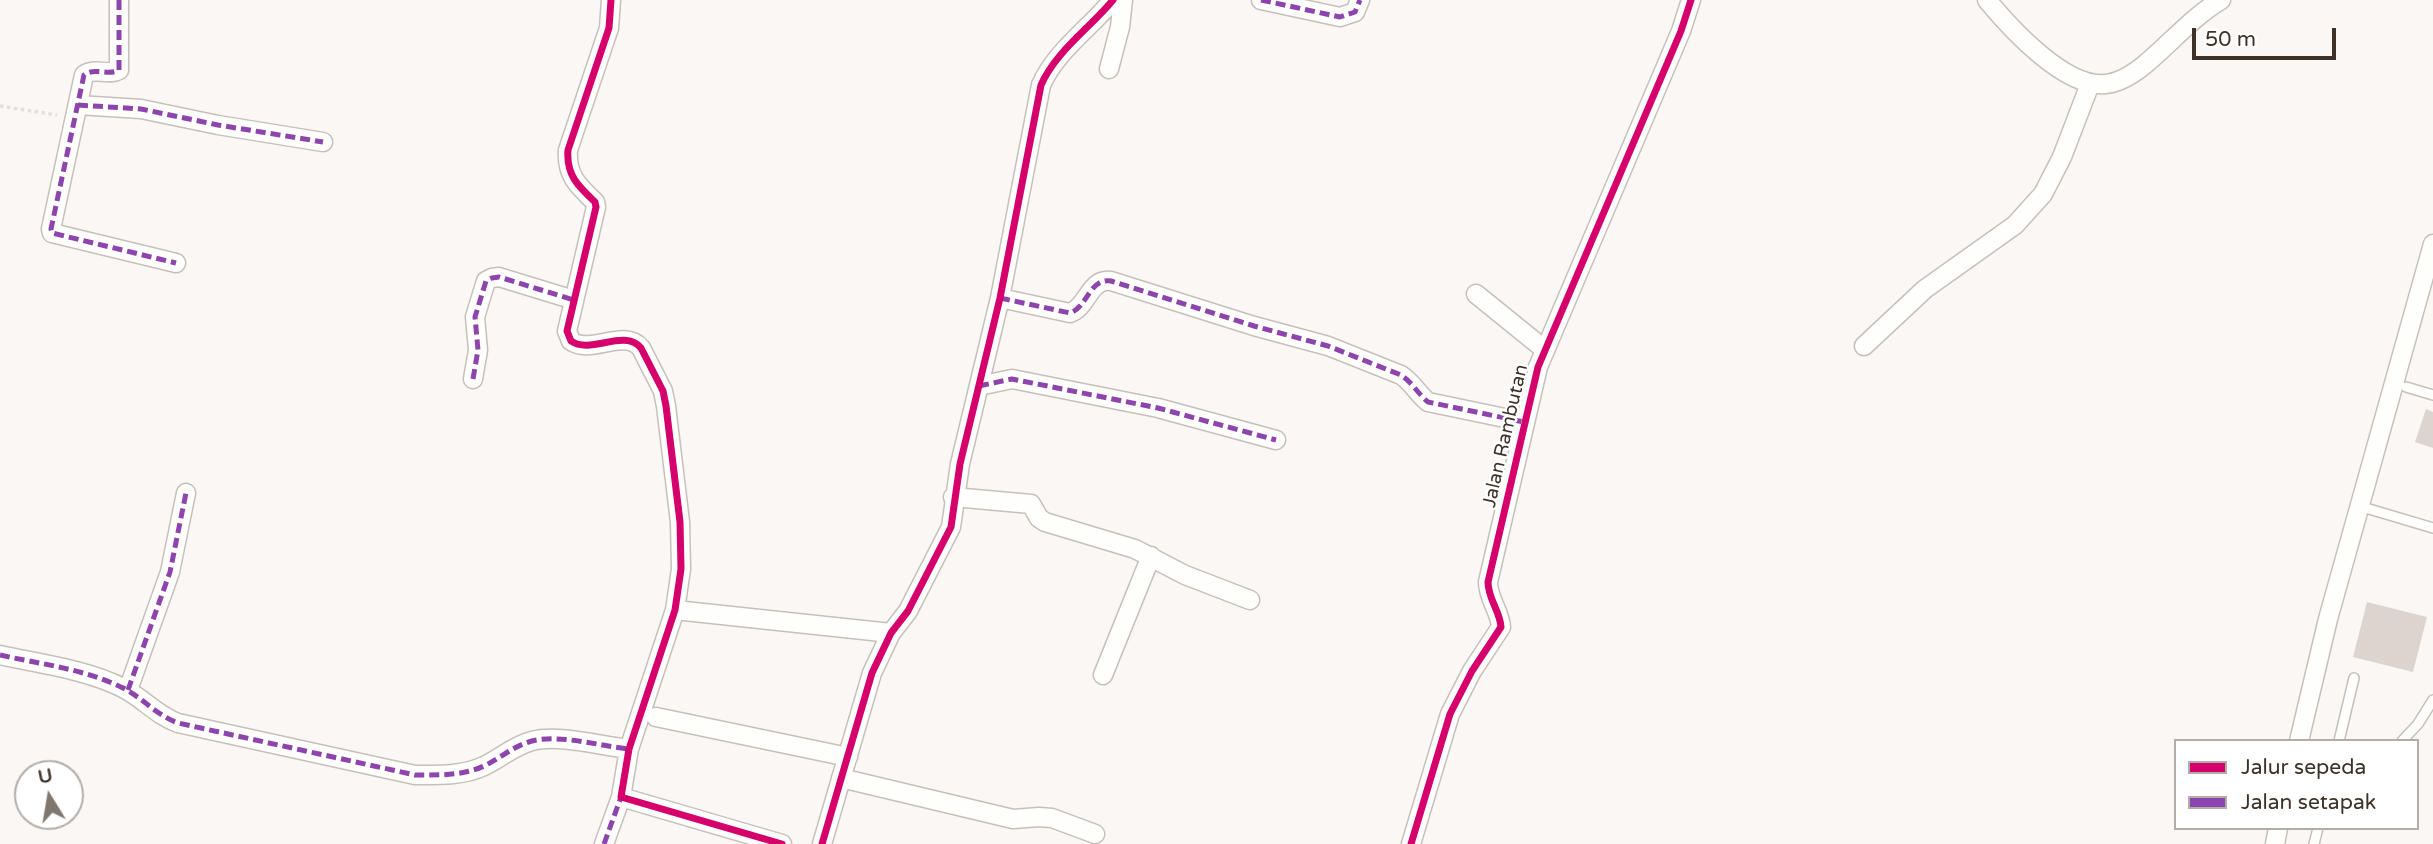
<!DOCTYPE html>
<html>
<head>
<meta charset="utf-8">
<style>
	body { margin:0 }
	#map { position:relative; width:2433px; height:844px; overflow:hidden; background:#faf7f4; font-family:"Varela Round",sans-serif }
	canvas { display:block }
	.legend { position:absolute; left:2174px; top:739px; width:245px; height:91px; box-sizing:border-box; background:#fff; border:2px solid #b2ada9; margin:0; padding:9px 12px; list-style:none; font-size:21px; color:#3e3228 }
	.legend li { display:flex; align-items:center; gap:14px; height:35px }
	.legend b { width:35px; border:2px solid #b2ada9 }
	.north { position:absolute; left:14px; top:760px; width:70px; height:70px; box-sizing:border-box; background:#fff; border:2px solid #b2ada9; border-radius:50%; rotate:349deg; font-size:19px; font-weight:700; line-height:28px; text-align:center; color:#3e3228 }
	.north::after { content:''; display:block; margin:auto; width:24px; height:32px; background:#80776f; clip-path:polygon(50% 0,100% 100%,50% 72%,0 100%) }
	.scale { position:absolute; left:2192px; top:28px; width:144px; height:32px; box-sizing:border-box; border:4px solid #3e3228; border-top:0; padding-left:9px; font-size:21px; line-height:24px; white-space:nowrap; color:#3e3228; -webkit-text-stroke:5px #fff; paint-order:stroke }
</style>
</head>
<body>
<div id="map">
<canvas width="2433" height="844"></canvas>
<ul class="legend">
<li><b style="height:9px;background:#d6006c"></b>Jalur sepeda</li>
<li><b style="height:9px;background:#8e44ad"></b>Jalan setapak</li>
</ul>
<div class="north">U</div>
<div class="scale">50 m</div>
</div>
<script>
const c = document.querySelector('canvas').getContext('2d');
c.lineJoin = 'round';
function fill(path, color) {
  c.fillStyle = color;
  c.fill(path, 'evenodd');
}
function strokePath(path, color, width, dash) {
  c.strokeStyle = color;
  c.lineWidth = width;
  c.lineCap = dash ? 'butt' : 'round';
  c.setLineDash(dash || []);
  c.stroke(path);
}
function label(font, color, halo, rows, align = 'center') {
  c.font = font + ' "Varela Round",sans-serif';
  c.lineWidth = 5;
  c.setLineDash([]);
  c.textBaseline = 'middle';
  c.strokeStyle = halo;
  c.fillStyle = color;
  for (const [text, x, y, turn = 0] of rows) {
    c.save();
    c.translate(x, y);
    c.rotate((+turn || 0) * Math.PI / 180);
    c.textAlign = isNaN(turn) ? turn : align;
    if (halo) c.strokeText(text, 0, 0);
    c.fillText(text, 0, 0);
    c.restore();
  }
}
const building = new Path2D(`
	M2426 409 2433 412V448L2415 442Z
	M2367 602 2427 617 2413 672 2353 657Z`);
const path = new Path2D(`
	M0 106 57 115`);
const service = new Path2D(`
	M2406 387 2433 395
	M2359 506 2433 528
	M2339 741 2354 678
	M2402 741 2418 724 2433 700
	M2314 844 2318 828`);
const minor = new Path2D(`
	M119 0V70C108 76 94 67 84 75L51 229 52 233 176 263
	M611 0 609 28 568 150C566 175 578 186 595 202L596 207 567 331 571 341C591 355 624 328 641 348L663 391 666 406 680 522 681 569 675 610 629 749 621 797 782 844
	M1261 0 1340 17 1355 12 1360 0
	M1987 0C2011 29 2065 88 2105 84 2119 83 2133 74 2143 66 2169 45 2192 17 2221 0
	M1109 69 1120 27 1123 0
	M78 105 141 109 218 125 323 142
	M1476 294 1544 349
	M1000 298 1070 313C1088 307 1089 278 1111 281L1254 326 1328 346 1401 375C1412 382 1418 394 1428 402L1524 422
	M1864 346 1925 289 2015 225 2043 194 2062 157 2090 84
	M473 379 478 350 475 317 486 281 492 278 499 277 574 300
	M979 386 1012 379 1158 408 1276 440
	M953 497 1031 504 1039 518 1045 522 1135 549 1185 575 1250 600
	M675 610 891 633
	M0 655C40 664 85 669 123 688 143 698 156 715 178 723L415 775C438 775 463 776 484 766 501 758 513 746 532 741 559 734 601 746 629 749
	M1103 675 1151 556
	M128 690 170 572 186 493
	M656 717 848 757
	M2299 741 2328 619 2433 244
	M841 778 1013 819 1039 817 1052 818 1095 834
	M604 844 621 797
	M822 844 872 673 891 633 908 611 951 527 960 464 1000 298 1041 85C1056 51 1090 28 1113 0
	M1411 844 1450 714 1472 671 1501 627C1500 611 1488 599 1488 582L1538 367 1681 31 1691 0
	M2275 844 2278 828`);
const quiet = new Path2D(`
	M119 0V70C108 76 94 67 84 75L51 229 52 233 176 263
	M1261 0 1340 17 1355 12 1360 0
	M78 105 141 109 218 125 323 142
	M1000 298 1070 313C1088 307 1089 278 1111 281L1254 326 1328 346 1401 375C1412 382 1418 394 1428 402L1524 422
	M473 379 478 350 475 317 486 281 492 278 499 277 574 300
	M979 386 1012 379 1158 408 1276 440
	M0 655C40 664 85 669 123 688 143 698 156 715 178 723L415 775C438 775 463 776 484 766 501 758 513 746 532 741 559 734 601 746 629 749
	M128 690 170 572 186 493
	M604 844 621 797`);
const cycleway = new Path2D(`
	M611 0 609 28 568 150C566 175 578 186 595 202L596 207 567 331 571 341C591 355 624 328 641 348L663 391 666 406 680 522 681 569 675 610 629 749 621 797 782 844
	M822 844 872 673 891 633 908 611 951 527 960 464 1000 298 1041 85C1056 51 1090 28 1113 0
	M1411 844 1450 714 1472 671 1501 627C1500 611 1488 599 1488 582L1538 367 1681 31 1691 0`);
const streetNames = [
	["Jalan Rambutan",1506,436,-77]
];
fill(building, '#dcd4ce');
strokePath(service, '#c7c0ba', 12);
strokePath(minor, '#c7c0ba', 21);
strokePath(path, '#e1e0df', 3.5, [3.5, 3.5]);
strokePath(service, '#fefefd', 9);
strokePath(minor, '#fefefd', 18);
strokePath(quiet, '#8e44ad', 5, [10, 5]);
strokePath(cycleway, '#d6006c', 7);
label('19px', '#3e3228', '#fff', streetNames);
</script>
</body>
</html>
